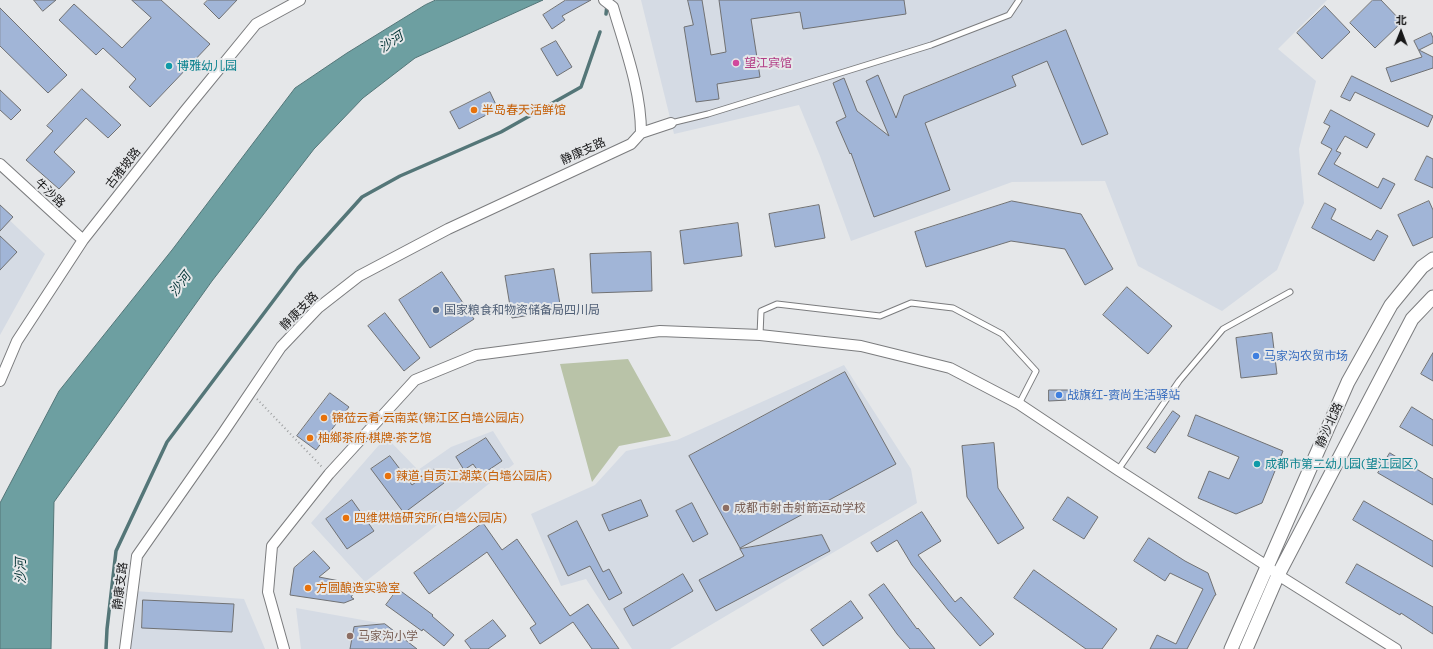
<!DOCTYPE html>
<html>
<head>
<meta charset="utf-8">
<style>
	body { margin:0 }
	#map { position:relative; width:1433px; height:649px; overflow:hidden; background:#e5e7e9; font-family:Commissioner,"Noto Sans SC",sans-serif }
	canvas { display:block }
	.north { position:absolute; left:1381px; top:12px; width:40px; height:40px; -webkit-text-stroke:3px #e5e7e9; paint-order:stroke; rotate:1deg; font-size:11px; font-weight:700; line-height:16px; text-align:center; color:#181819 }
	.north::after { content:''; display:block; margin:auto; width:14px; height:18px; background:#181819; clip-path:polygon(50% 0,100% 100%,50% 72%,0 100%) }
</style>
</head>
<body>
<div id="map">
<canvas width="1433" height="649"></canvas>
<div class="north">北</div>
</div>
<script>
const c = document.querySelector('canvas').getContext('2d');
c.lineJoin = 'round';
function fill(path, color) {
  c.fillStyle = color;
  c.fill(path, 'evenodd');
}
function strokePath(path, color, width, dash) {
  c.strokeStyle = color;
  c.lineWidth = width;
  c.lineCap = dash ? 'butt' : 'round';
  c.setLineDash(dash || []);
  c.stroke(path);
}
function label(font, color, halo, rows, align = 'center') {
  c.font = font + ' Commissioner,"Noto Sans SC",sans-serif';
  c.lineWidth = 4;
  c.setLineDash([]);
  c.textBaseline = 'middle';
  c.strokeStyle = halo;
  c.fillStyle = color;
  for (const [text, x, y, turn = 0] of rows) {
    c.save();
    c.translate(x, y);
    c.rotate((+turn || 0) * Math.PI / 180);
    c.textAlign = isNaN(turn) ? turn : align;
    if (halo) c.strokeText(text, 0, 0);
    c.fillText(text, 0, 0);
    c.restore();
  }
}
const built = new Path2D(`
	M641 0H1327L1278 49 1316 81 1299 149 1304 203 1277 270 1222 311 1138 266 1105 181 1012 182 851 241 820 156 799 105 674 134Z
	M0 211 45 254 0 335Z
	M844 365 911 469 917 503 670 649H632L586 579 561 586 531 514 595 485 626 451 677 440Z
	M493 431 514 464 365 582 311 523 386 437 418 470 451 447Z
	M135 591 244 599 265 649H126Z
	M296 608 385 624 417 649H301Z`);
const green = new Path2D(`
	M628 359 671 436 619 446 592 482 560 364Z`);
const water = new Path2D(`
	M436 0H543L415 58 363 98 314 149 212 281 54 502 51 649H0V503L59 391 172 250 295 88 347 53 425 5Z`);
const stream = new Path2D(`
	M606 14 607 5
	M106 649 107 629 116 551 167 442 298 268 362 197 400 176 501 132 581 87 600 32`);
const building = new Path2D(`
	M34 0H56L43 11Z
	M132 0H161L210 44 150 107 129 87 136 79 103 48 96 55 59 20 74 4 122 48 151 18Z
	M208 0H237L219 19 204 4Z
	M566 0H591L562 16 565 20 552 29 543 15Z
	M688 0H702L711 55 726 52 719 0H904L906 14 803 29 800 12 751 19 760 77 717 84 719 99 696 102 684 27 693 25Z
	M1373 0H1381L1402 22 1375 48 1350 23Z
	M1325 6 1350 32 1322 59 1297 33Z
	M0 8 67 75 48 93 0 46Z
	M1066 30 1108 134 1082 145 1047 61 1012 76 1016 86 925 123 950 190 874 217 851 153 850 154 836 122 846 117 833 83 844 78 857 111 889 136 866 81 878 75 896 118 904 96Z
	M1431 33 1433 38V43L1419 50 1433 57V68L1391 82 1386 68 1422 57 1414 41Z
	M556 41 572 67 557 76 541 49Z
	M1352 76 1433 116 1428 127 1355 92 1350 101 1341 97Z
	M82 89 121 125 108 138 86 118 54 152 75 172 59 189 26 160 53 131 47 126Z
	M0 90 21 110 11 120 0 110Z
	M490 92 498 109 459 129 450 112Z
	M1331 110 1375 134 1367 148 1345 136 1336 151 1341 153 1334 164 1378 188 1383 178 1395 184 1381 209 1318 174 1332 149 1321 143 1330 126 1324 123Z
	M1427 156 1433 159V188L1415 180Z
	M1012 201 1081 214 1113 269 1085 285 1065 249 1011 241 926 267 915 232Z
	M1429 201 1433 210V237L1413 246 1398 215Z
	M1325 203 1336 209 1331 219 1371 240 1377 230 1388 236 1374 261 1312 228Z
	M0 205 13 217 0 231Z
	M819 205 825 238 775 247 769 214Z
	M738 223 742 256 684 264 680 231Z
	M0 236 17 252 0 270Z
	M651 252 652 291 592 293 590 254Z
	M554 269 561 310 512 318 505 276Z
	M442 272 474 319 430 348 399 300Z
	M1127 287 1172 326 1148 354 1103 315Z
	M385 313 420 358 404 371 368 326Z
	M1272 333 1277 374 1241 378 1236 338Z
	M1433 353V381L1421 374Z
	M845 372 896 464 740 548 689 456Z
	M1049 390H1069V400L1049 401Z
	M330 393 349 407 316 450 297 436Z
	M1412 407 1433 420V446L1400 427Z
	M1173 411 1180 416 1155 453 1147 448Z
	M1196 415 1283 451 1262 503 1236 514 1198 498 1209 471 1229 479 1239 457 1188 436Z
	M486 438 502 461 481 475 473 464 464 470 456 457Z
	M994 443 998 488 1024 528 998 544 967 497 962 446Z
	M1390 453 1433 479V505L1378 473Z
	M390 456 412 485 434 469 444 483 404 513 371 469Z
	M1068 497 1098 517 1084 539 1053 520Z
	M352 500 374 531 347 549 326 519Z
	M641 500 648 516 609 531 602 515Z
	M1364 501 1433 541V567L1353 520Z
	M692 503 708 534 693 542 676 511Z
	M922 512 941 541 918 555 955 602 961 597 994 634 980 646 948 610 912 565 897 540 877 552 871 543Z
	M577 521 603 572 609 569 622 593 609 600 590 566 568 576 548 536Z
	M483 523 502 550 517 539 570 616 588 604 619 649H592L573 622 540 644 530 628 536 624 487 552 429 594 414 573Z
	M822 535 830 551 716 611 699 580 744 556 740 549Z
	M1149 538 1185 561 1208 573 1216 595H1215L1187 649H1150L1157 635 1176 644 1203 589 1170 573 1165 581 1134 561Z
	M314 551 330 568 319 577 345 582 356 591 351 597 354 599 344 603 290 595 294 568Z
	M1357 564 1433 607V634L1401 613 1400 615 1346 583Z
	M1034 570 1117 629 1102 649H1086L1014 598Z
	M683 574 693 591 633 626 624 609Z
	M884 584 917 629 918 628 935 649H910L897 634 869 595Z
	M398 589 433 615 432 616 454 635 444 646 423 629 422 631 386 605Z
	M143 600 234 604 232 632 142 628Z
	M851 601 863 618 823 646 811 630Z
	M493 620 506 636 488 649H471L465 641Z
	M385 624 417 649H350L354 627Z`);
const path = new Path2D(`
	M257 399 322 467`);
const service = new Path2D(`
	M671 123 708 114 931 45 1009 15 1019 0
	M760 335 761 311 777 304 880 316 911 303 953 308 1002 334 1036 371 1019 404
	M1118 470 1179 381 1223 329 1290 292`);
const minor = new Path2D(`
	M604 0 613 7C625 48 641 90 641 133
	M0 164 83 240
	M0 381 17 341 83 240 184 112 256 24 300 0
	M125 649 137 556 223 433 281 347 318 308 359 276 448 229 631 144 641 133 671 123
	M284 649 268 592 272 546 329 474 415 380 476 355 660 331 760 335 861 346 950 368 1019 404 1118 470 1267 566 1278 575 1396 649`);
const tertiary = new Path2D(`
	M1231 649 1348 382 1391 305 1422 267 1433 259
	M1246 649 1278 575 1412 319 1433 297`);
const markers = [
	[736,63,4,"#d1479c"],
	[169,66,4,"#0f9aa8"],
	[474,110,4,"#e8710a"],
	[436,310,4,"#5c6f8a"],
	[1256,356,4,"#3f7fe0"],
	[1059,395,4,"#3f7fe0"],
	[324,418,4,"#e8710a"],
	[310,438,4,"#e8710a"],
	[1257,464,4,"#0f9aa8"],
	[388,476,4,"#e8710a"],
	[726,508,4,"#8d6e63"],
	[346,518,4,"#e8710a"],
	[308,588,4,"#e8710a"],
	[350,636,4,"#8d6e63"]
];
const hotelNames = [
	["望江宾馆",744,63]
];
const cultureNames = [
	["博雅幼儿园",177,66],
	["成都市第二幼儿园(望江园区)",1265,464]
];
const foodNames = [
	["半岛春天活鲜馆",482,110],
	["锦莅云肴·云南菜(锦江区白墙公园店)",332,418],
	["柚鄉茶府·棋牌·茶艺馆",318,438],
	["辣道·自贡江湖菜(白墙公园店)",396,476],
	["四维烘焙研究所(白墙公园店)",354,518],
	["方圆酿造实验室",316,588]
];
const streetNames = [
	["静康支路",583,151,-24],
	["古雅坡路",123,168,-52],
	["牛沙路",50,193,43],
	["静康支路",299,311,-45],
	["静沙北路",1329,425,-66],
	["静康支路",120,586,-83]
];
const serviceNames = [
	["国家粮食和物资储备局四川局",444,310]
];
const shopNames = [
	["马家沟农贸市场",1264,356],
	["战旗红-賨尚生活驿站",1067,395]
];
const educationNames = [
	["成都市射击射箭运动学校",734,508],
	["马家沟小学",358,636]
];
const waterNames = [
	["沙河",391,42,-33],
	["沙河",180,284,-53],
	["沙河",21,571,-90]
];
fill(built, '#d5dbe4');
fill(green, '#b9c3a8');
fill(water, '#6d9fa1');
strokePath(water, '#547678', 1);
strokePath(stream, '#547678', 3.5);
fill(building, '#a1b5d7');
strokePath(building, '#707173', 1);
strokePath(service, '#7b7c7e', 7);
strokePath(minor, '#7b7c7e', 12);
strokePath(tertiary, '#7b7c7e', 15);
strokePath(path, '#9d9fa0', 2, [1, 3]);
strokePath(service, '#fff', 5);
strokePath(minor, '#fff', 10);
strokePath(tertiary, '#fff', 13);
for (const [x, y, r, color] of markers) {
  const dot = new Path2D();
  dot.arc(x, y, r, 0, 2 * Math.PI);
  c.fillStyle = color;
  c.fill(dot);
  strokePath(dot, '#e5e7e9', 1.5);
}
label('12px', '#b23c85', '#e5e7e9', hotelNames, 'left');
label('12px', '#0d838f', '#e5e7e9', cultureNames, 'left');
label('12px', '#c56008', '#e5e7e9', foodNames, 'left');
label('12px', '#181819', '#e5e7e9', streetNames);
label('12px', '#4e5e75', '#e5e7e9', serviceNames, 'left');
label('12px', '#366cbe', '#e5e7e9', shopNames, 'left');
label('12px', '#785e54', '#e5e7e9', educationNames, 'left');
label('italic 13px', '#003234', '#e5e7e9', waterNames);
</script>
</body>
</html>
